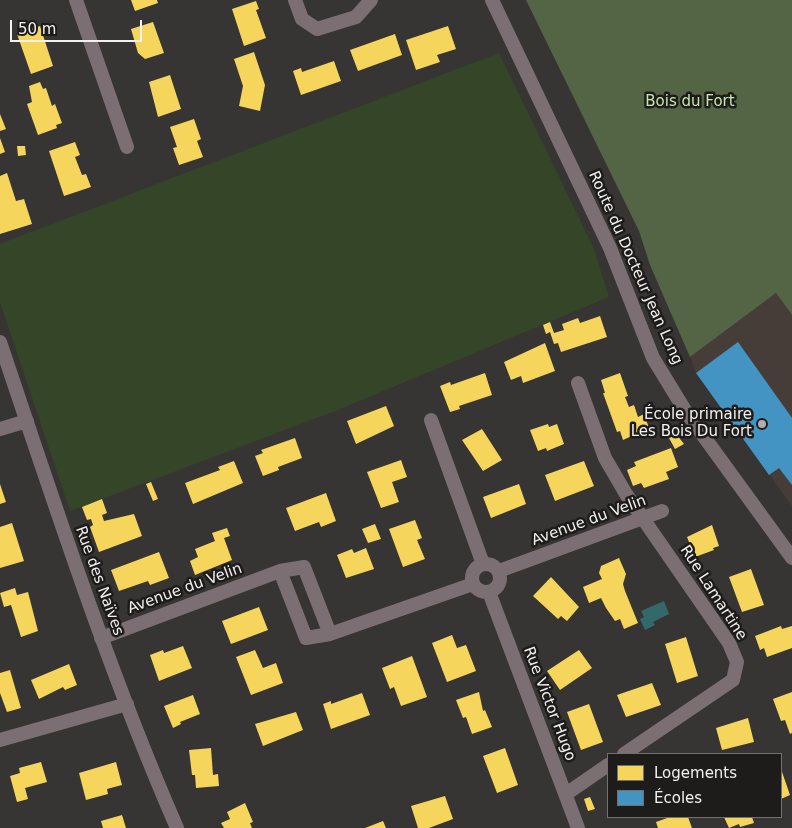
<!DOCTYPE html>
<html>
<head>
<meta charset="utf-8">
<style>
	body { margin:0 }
	#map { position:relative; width:792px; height:828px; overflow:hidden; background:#373533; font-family:"DejaVu Sans",sans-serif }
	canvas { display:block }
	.legend { position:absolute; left:607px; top:753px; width:175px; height:65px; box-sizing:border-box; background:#1e1c1b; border:1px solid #737170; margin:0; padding:6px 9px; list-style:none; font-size:15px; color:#f3f1ef }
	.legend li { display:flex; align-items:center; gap:10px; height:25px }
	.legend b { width:25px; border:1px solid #737170 }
	.scale { position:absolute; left:10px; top:20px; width:132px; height:22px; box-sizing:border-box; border:2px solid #f3f1ef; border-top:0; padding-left:6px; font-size:15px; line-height:18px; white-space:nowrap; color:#f3f1ef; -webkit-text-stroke:4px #1e1c1b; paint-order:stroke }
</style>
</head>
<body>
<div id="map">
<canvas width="792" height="828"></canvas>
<ul class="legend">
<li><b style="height:14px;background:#f6d55c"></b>Logements</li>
<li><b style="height:14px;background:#4393c3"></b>Écoles</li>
</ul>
<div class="scale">50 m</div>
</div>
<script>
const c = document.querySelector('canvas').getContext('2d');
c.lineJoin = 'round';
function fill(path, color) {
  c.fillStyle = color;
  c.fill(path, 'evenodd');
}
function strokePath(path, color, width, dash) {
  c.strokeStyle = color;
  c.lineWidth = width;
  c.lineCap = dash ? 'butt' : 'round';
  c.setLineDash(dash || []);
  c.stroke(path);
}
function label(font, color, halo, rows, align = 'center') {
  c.font = font + ' "DejaVu Sans",sans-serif';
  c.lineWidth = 5;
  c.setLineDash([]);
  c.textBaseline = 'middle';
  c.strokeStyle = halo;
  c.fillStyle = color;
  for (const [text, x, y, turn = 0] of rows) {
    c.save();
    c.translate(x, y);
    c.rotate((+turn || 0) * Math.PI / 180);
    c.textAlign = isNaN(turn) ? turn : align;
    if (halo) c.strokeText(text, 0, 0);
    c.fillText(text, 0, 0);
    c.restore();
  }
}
const built = new Path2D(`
	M776 293 792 315V506L696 373 690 357Z`);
const green = new Path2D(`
	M499 53 594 249 609 297 333 412 70 511 0 302V244Z`);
const forest = new Path2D(`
	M526 0H792V315L776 293 690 357 650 265 639 231Z`);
const water = new Path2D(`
	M664 601 669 614 653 622 655 625 645 630 640 619 644 617 641 611Z`);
const homes = new Path2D(`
	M131 0H157L158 3 135 11Z
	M256 1 259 9 256 10 266 38 244 46 232 9Z
	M153 22 164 53 145 59 138 53 131 29Z
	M40 26 53 66 31 74 17 34Z
	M448 26 456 49 437 55 440 62 416 70 406 40Z
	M395 34 402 55 358 71 350 50Z
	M254 52 265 85 260 111 239 106 243 86 234 59Z
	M334 61 341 81 301 95 293 71 301 68 302 72Z
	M170 75 181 109 158 117 149 82Z
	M40 82 43 89 46 88 52 106 55 104 62 123 56 125 57 128 38 135 27 104 32 102 29 86Z
	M0 114 6 129 0 131Z
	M194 119 201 139 197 141 203 157 179 165 173 148 177 147 170 127Z
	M0 138 5 152 0 154Z
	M75 142 80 155 75 157 82 175 86 174 91 187 64 196 49 151Z
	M17 146H25L26 155 18 156Z
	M7 173 16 201 24 199 32 224 0 234V176Z
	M600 316 607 337 561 352 558 343 554 344 550 332 546 334 543 325 550 322 554 333 564 330 562 324 578 318 580 323Z
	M545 343 555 371 523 383 521 376 511 380 504 362Z
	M485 373 492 395 459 406 460 409 450 412 440 386 450 382 451 385Z
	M620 373 628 396 625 397 629 407 634 405 638 417 644 414 649 428 623 440 620 431 617 432 603 393H605L601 380Z
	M386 406 394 426 356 444 347 421Z
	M548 424 549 427 557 424 564 444 547 451 546 448 538 451 530 430Z
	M482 429 502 460 483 471 462 440Z
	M677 435 684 444 675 449 669 438Z
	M295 438 302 458 278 467 279 470 263 476 255 456 263 453 261 450Z
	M671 448 678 467 666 472 669 479 644 488 641 483 633 486 627 470 636 466 634 462Z
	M401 460 407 477 392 482 399 502 381 508 367 472Z
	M234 461 243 483 193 504 185 483 220 470 218 467Z
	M584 461 594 486 555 501 545 475Z
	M151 482 158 499 153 501 146 484Z
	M0 484 6 502 0 504Z
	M519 484 526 504 491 518 483 497Z
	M326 493 336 521 321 527 319 522 295 531 286 508Z
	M102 499 107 513 102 515 104 521 134 514 142 536 99 552 90 527 93 525 91 519 87 520 82 507Z
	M415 520 422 538 417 540 425 559 403 567 389 529Z
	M12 523 24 561 0 568V527Z
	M375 524 381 539 368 543 362 529Z
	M712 525 719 546 713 548 714 550 695 557 687 537Z
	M227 528 230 536 224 538 232 560 195 575 190 561 198 557 195 549 215 541 212 533Z
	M366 548 374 569 346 578 337 555 352 549 354 553Z
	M159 552 169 578 150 585 148 581 119 591 111 570Z
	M619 558 626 574 623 584 625 591 638 623 624 629 620 619 615 621 606 608 601 598 589 603 583 587 602 579 599 573 601 566Z
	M751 569 764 605 742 612 729 577Z
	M551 577 579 607 567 621 561 616 558 619 533 596Z
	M15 588 17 595 28 592 38 631 21 637 11 605 4 607 0 593Z
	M259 607 268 630 231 644 222 621Z
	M781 626 782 629 792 626V648L767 657 764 648 760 650 755 636Z
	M452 635 457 648 466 645 476 671 447 682 432 643Z
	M686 637 698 676 677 683 665 644Z
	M183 646 192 668 159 681 150 655 163 650 164 653Z
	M255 650 263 668 276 663 283 683 251 695 236 657Z
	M579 650 592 668 560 690 547 671Z
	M412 656 427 697 401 706 394 687 390 689 382 668Z
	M69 664 77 685 65 690 63 687 39 699 31 680Z
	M10 670 21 708 7 712 0 693V673Z
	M652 683 661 705 626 717 617 695Z
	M479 692 483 711 485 710 492 727 472 734 466 717 463 718 456 700Z
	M792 692V733L790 734 785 720 781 721 773 699Z
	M362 693 370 715 331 729 323 704 331 701V704Z
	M193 695 200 714 180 722 181 724 173 728 164 706Z
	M589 704 603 742 581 750 567 712Z
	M296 712 303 730 263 746 255 724Z
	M748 718 754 742 722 750 716 728Z
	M211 748 213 775 218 774 219 786 196 788 195 775H192L189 750Z
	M505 748 518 785 497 793 483 756Z
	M41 762 47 782 25 788 28 799 17 802 10 776 20 773 19 768Z
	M116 762 122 785 107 789 108 794 86 800 79 773Z
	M781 769 790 795 781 799Z
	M445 796 453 819 429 828H418L411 806Z
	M590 797 595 809 588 811 584 799Z
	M245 803 253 822 250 823 252 828H224L221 823 230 819 227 812Z
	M122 815 126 828H103L101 821Z
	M670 817H688L692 828H658L656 822Z
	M724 817H752L754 823 740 827 739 824 729 828Z
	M383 821 386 828H365Z`);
const schools = new Path2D(`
	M738 342 792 418V485L779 468 769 475 696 373Z`);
const minor = new Path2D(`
	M76 0 127 147
	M295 0 302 19 317 29 356 17 371 0
	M492 0 610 248 653 358 686 412 792 558
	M0 342C55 505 108 670 177 828
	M578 383 605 458 626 494 729 643 737 662 733 680 624 754
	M431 420 483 564
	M0 429 27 421
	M472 578a14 14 0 1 1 28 0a14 14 0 1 1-28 0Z
	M280 571 306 638 330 634 473 584
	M499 571 662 511
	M489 592 578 828
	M101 638 280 571 304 567 330 634
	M0 740 127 704
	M566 794 608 765`);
const markers = [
	[762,424,5,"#b1afad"]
];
const parkNames = [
	["Bois du Fort",690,102]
];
const streetNames = [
	["Route du Docteur Jean Long",635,268,66],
	["Avenue du Velin",589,521,-20],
	["Rue des Naïves",99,581,70],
	["Avenue du Velin",185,589,-20],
	["Rue Lamartine",713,593,57],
	["Rue Victor Hugo",549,704,69]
];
const poiNames = [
	["École primaire",752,415],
	["Les Bois Du Fort",752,432]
];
fill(built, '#463d39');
fill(green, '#354527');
fill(forest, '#546545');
fill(water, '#33696a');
fill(homes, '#f6d55c');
fill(schools, '#4393c3');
strokePath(minor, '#7b6f73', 14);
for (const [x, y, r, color] of markers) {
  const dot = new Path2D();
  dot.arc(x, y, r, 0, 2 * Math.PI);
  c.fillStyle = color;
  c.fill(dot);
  strokePath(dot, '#1e1c1b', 2);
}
label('15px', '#c4e8a9', '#1e1c1b', parkNames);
label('15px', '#f3f1ef', '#1e1c1b', streetNames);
label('15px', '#f3f1ef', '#1e1c1b', poiNames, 'right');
</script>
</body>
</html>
